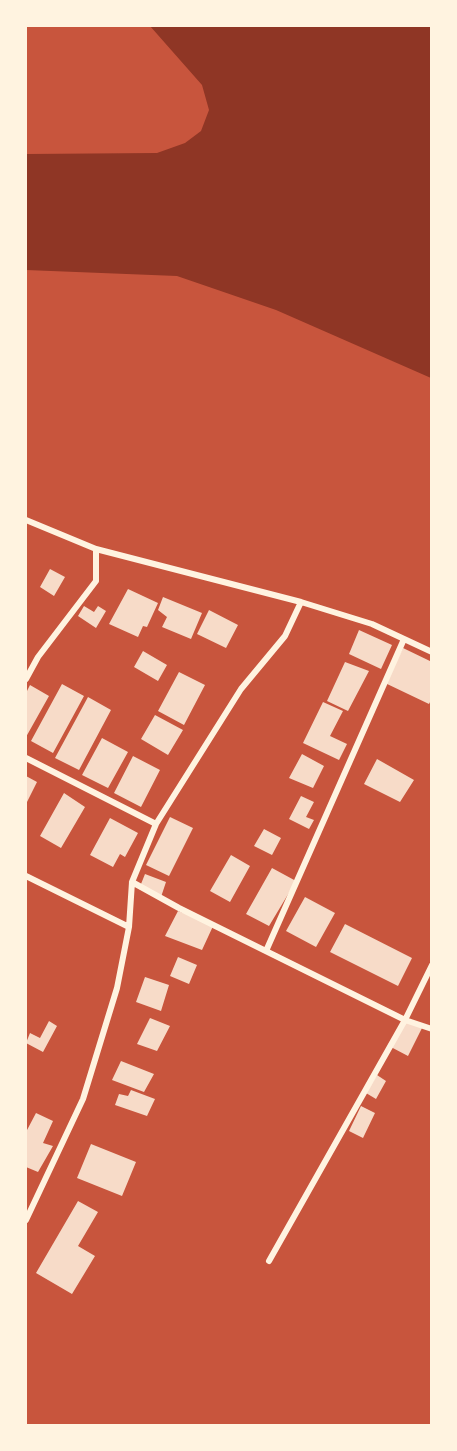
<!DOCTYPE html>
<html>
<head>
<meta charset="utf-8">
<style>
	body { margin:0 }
	#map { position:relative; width:457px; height:1451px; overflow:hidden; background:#c8553d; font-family:Signika,sans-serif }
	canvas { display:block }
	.frame { position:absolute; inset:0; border:27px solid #fff3e0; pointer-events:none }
</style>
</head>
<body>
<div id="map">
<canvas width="457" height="1451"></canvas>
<div class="frame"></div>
</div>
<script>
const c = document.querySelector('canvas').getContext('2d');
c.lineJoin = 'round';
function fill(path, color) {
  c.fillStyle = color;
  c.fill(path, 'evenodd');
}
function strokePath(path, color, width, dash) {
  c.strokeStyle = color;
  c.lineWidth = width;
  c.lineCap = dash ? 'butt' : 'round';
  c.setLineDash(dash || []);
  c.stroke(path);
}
const water = new Path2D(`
	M150 26H431V378L276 310 177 276 26 270V154L157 153 185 143 201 131 209 110 202 85Z`);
const building = new Path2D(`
	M50 569 65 577 54 596 40 587Z
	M128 589 158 603 147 627 143 626 138 637 109 624Z
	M163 597 202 613 191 639 162 627 167 617 158 610Z
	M84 606 94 612 98 606 106 611 96 628 78 616Z
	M209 610 238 625 226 648 197 634Z
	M359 630 392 645 381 669 349 654Z
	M403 648 432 662V698L429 704 385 683Z
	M143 651 167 665 158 681 134 667Z
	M345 662 369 671 348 711 327 701Z
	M179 672 205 685 184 725 158 711Z
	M62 684 84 696 53 753 31 741Z
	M30 685 49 696 26 737V693Z
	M88 697 111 710 79 770 55 758Z
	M323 702 343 711 330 736 347 744 339 760 303 743Z
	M155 715 183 730 168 755 141 739Z
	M102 738 128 752 108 788 82 775Z
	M302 754 324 766 313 788 289 778Z
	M133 756 160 770 141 807 114 793Z
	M377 759 414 780 400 802 364 784Z
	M26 776 37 782 26 804Z
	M64 793 85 807 61 848 40 836Z
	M301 796 314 802 306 817 314 820 309 829 289 819Z
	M170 817 193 828 169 876 146 865Z
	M110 818 138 833 125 857 120 854 113 867 90 855Z
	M264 829 281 838 272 855 254 846Z
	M231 855 250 866 230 902 210 891Z
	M272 868 296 881 269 926 246 914Z
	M145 874 166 882 161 897 139 889Z
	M305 897 335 913 316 947 286 931Z
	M178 911 214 924 202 950 165 936Z
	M345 924 412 958 398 986 330 952Z
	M178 957 197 965 189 984 170 976Z
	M145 977 169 985 161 1011 136 1002Z
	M405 1017 423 1026 408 1056 389 1046Z
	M150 1018 170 1026 157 1051 137 1044Z
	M49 1021 57 1026 43 1052 26 1043 30 1033 40 1038Z
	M121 1061 154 1074 144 1092 112 1080Z
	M377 1075 386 1081 376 1099 366 1093Z
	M131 1090 155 1099 147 1116 115 1105 119 1094 128 1096Z
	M361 1106 375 1113 363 1138 349 1131Z
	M36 1113 53 1121 43 1143 53 1146 38 1172 26 1167V1132Z
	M91 1144 136 1162 122 1196 77 1178Z
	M78 1201 98 1212 78 1246 95 1256 72 1294 36 1273Z`);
const minor = new Path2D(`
	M26 520 96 549 301 602 372 624 432 652
	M26 679 38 657 96 581V549
	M26 758 156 824
	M26 876 129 927
	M132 882 179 908 405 1020 432 1029
	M266 951 404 639
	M26 1220 83 1099 117 988 129 927 132 882 156 824 241 689 285 636 301 602
	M269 1261 405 1020 432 965`);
fill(water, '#8f3625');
fill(building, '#f7dbc8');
strokePath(minor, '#fff3e0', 6);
</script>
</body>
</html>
